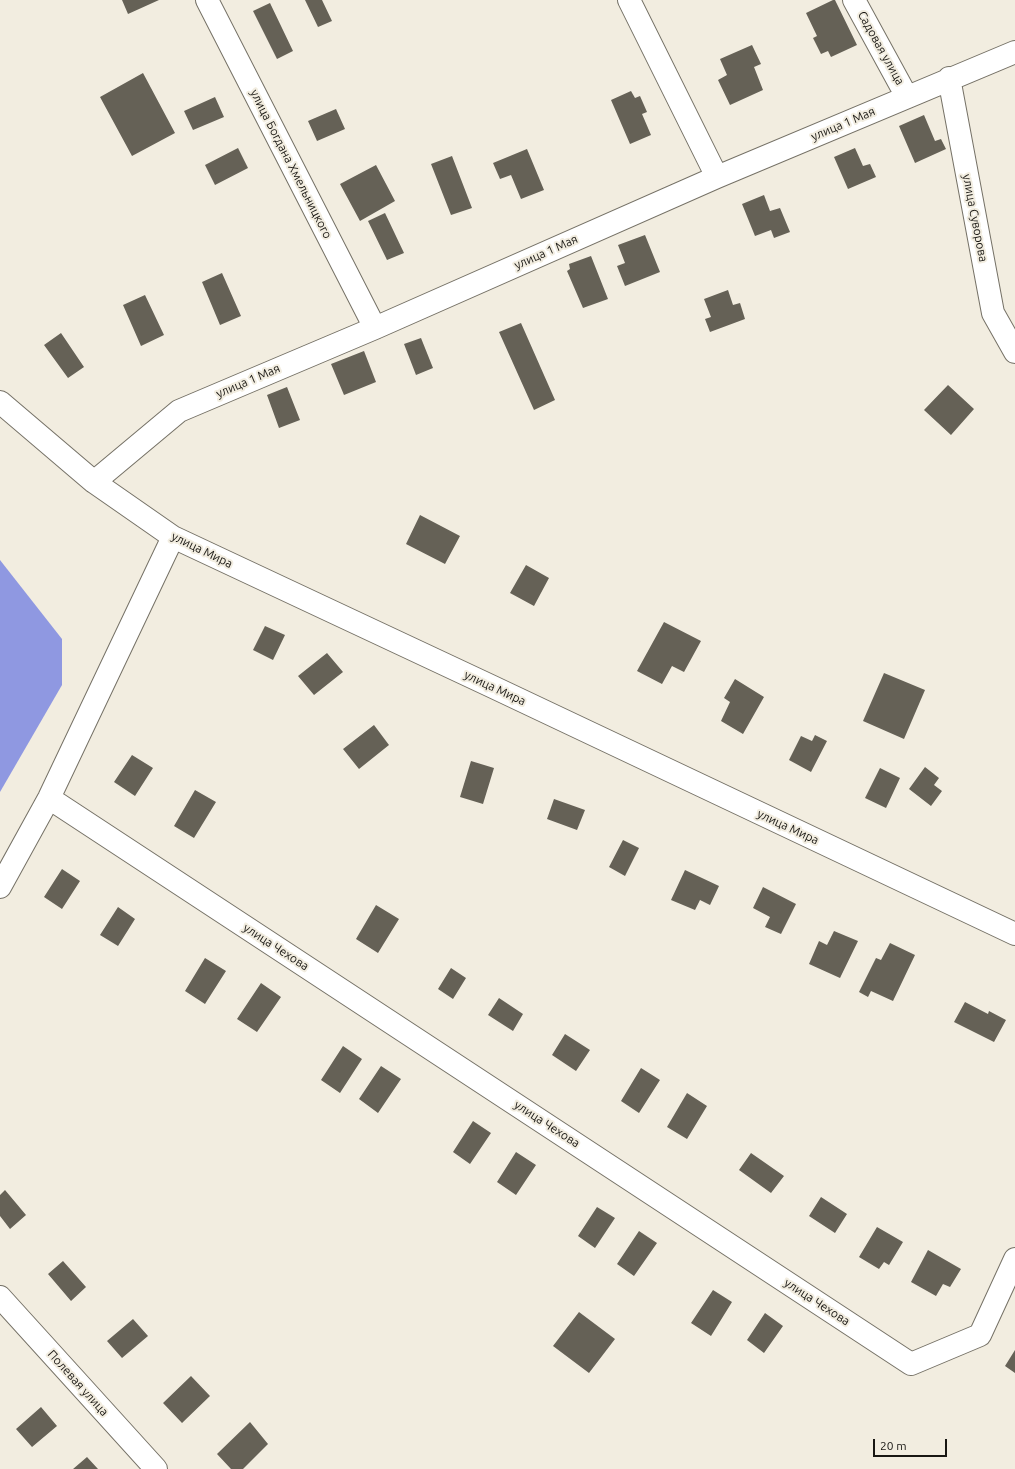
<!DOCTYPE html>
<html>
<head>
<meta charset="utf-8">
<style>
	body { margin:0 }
	#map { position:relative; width:1015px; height:1469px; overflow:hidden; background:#f2ede0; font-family:Ubuntu,sans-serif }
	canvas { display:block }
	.scale { position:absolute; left:873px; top:1439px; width:74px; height:18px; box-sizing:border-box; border:2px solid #191713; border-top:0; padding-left:5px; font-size:12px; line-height:14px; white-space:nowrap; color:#191713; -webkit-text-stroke:3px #f2ede0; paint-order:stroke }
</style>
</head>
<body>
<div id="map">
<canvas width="1015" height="1469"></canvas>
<div class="scale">20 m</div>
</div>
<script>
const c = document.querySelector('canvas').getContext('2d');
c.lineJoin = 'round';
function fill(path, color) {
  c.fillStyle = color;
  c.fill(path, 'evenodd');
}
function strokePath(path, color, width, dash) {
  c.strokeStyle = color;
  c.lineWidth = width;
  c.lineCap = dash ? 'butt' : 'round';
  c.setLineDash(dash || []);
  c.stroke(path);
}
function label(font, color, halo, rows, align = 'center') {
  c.font = font + ' Ubuntu,sans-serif';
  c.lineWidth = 4;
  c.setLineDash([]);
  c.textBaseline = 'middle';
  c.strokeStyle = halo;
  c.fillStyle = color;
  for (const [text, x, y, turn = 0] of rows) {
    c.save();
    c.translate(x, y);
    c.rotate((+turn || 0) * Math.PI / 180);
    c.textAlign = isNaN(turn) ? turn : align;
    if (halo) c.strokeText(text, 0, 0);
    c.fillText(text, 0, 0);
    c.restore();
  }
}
const water = new Path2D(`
	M0 560 62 639V685L0 792Z`);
const building = new Path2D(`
	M122 0H159L128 14Z
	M305 0H322L332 21 318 27Z
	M833 0H835L857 45 831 57 828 51 821 54 813 38 817 36 806 13Z
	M270 3 293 51 277 59 253 11Z
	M752 45 761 64 754 67 763 90 730 105 718 80 727 75 720 59Z
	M143 73 175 133 132 156 100 97Z
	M631 91 635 98 640 96 647 112 642 114 651 135 630 144 611 100Z
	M215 97 224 117 193 130 184 111Z
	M336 109 345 129 317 141 308 121Z
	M924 115 935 141 941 139 946 149 915 163 899 126Z
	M238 148 248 168 215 185 205 165Z
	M855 148 863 166 870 164 876 177 848 189 834 157Z
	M527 149 544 190 521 199 511 175 500 179 493 163Z
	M452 156 472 208 451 215 431 164Z
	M376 165 395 201 360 221 340 184Z
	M764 195 770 211 780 208 790 232 774 238 771 230 755 236 742 204Z
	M385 213 404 253 387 260 368 221Z
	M645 235 660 272 625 286 617 266 625 263 618 245Z
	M591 256 608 299 583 308 567 271 570 269 569 264Z
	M222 273 241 316 220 325 202 282Z
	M728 290 733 305 740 303 745 319 710 332 705 319 711 317 704 299Z
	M145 295 164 335 141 346 123 305Z
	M521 323 555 400 534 410 499 332Z
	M61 333 84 367 68 378 44 345Z
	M421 338 433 368 416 375 404 344Z
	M364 351 376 382 344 395 331 364Z
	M948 385 974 409 951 435 924 410Z
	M287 387 300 420 279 428 267 395Z
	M420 515 460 536 445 564 406 544Z
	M526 565 549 578 534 606 510 593Z
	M664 622 701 641 684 672 672 666 662 684 637 671Z
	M265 626 285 635 273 660 253 650Z
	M327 653 343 672 314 695 298 676Z
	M884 673 925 690 904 739 863 721Z
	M735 679 764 697 743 734 721 721 730 702 724 698Z
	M374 725 389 745 359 769 343 749Z
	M815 735 827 741 811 772 789 760 801 736 812 741Z
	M132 755 153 768 135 796 114 782Z
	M471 761 494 768 483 804 460 797Z
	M925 767 939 778 934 785 942 791 931 806 909 789Z
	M880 768 900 778 886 808 865 798Z
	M195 790 216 802 194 838 174 826Z
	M554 799 585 810 577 830 547 819Z
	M623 840 639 848 625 876 609 867Z
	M62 869 80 881 62 909 44 897Z
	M685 870 719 886 710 905 700 900 695 910 671 900Z
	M763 887 796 904 781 934 765 927 770 917 753 908Z
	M376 905 399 919 378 953 356 939Z
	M118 907 135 919 118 946 100 935Z
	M834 931 858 941 840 978 809 964 819 941 827 945Z
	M890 943 915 955 893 1001 871 991 868 997 859 992 876 958 881 960Z
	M205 958 226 971 205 1004 185 991Z
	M451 968 466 978 453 999 438 989Z
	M261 983 281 997 257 1032 237 1019Z
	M499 998 523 1014 513 1031 488 1015Z
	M965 1002 988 1014 989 1011 1006 1020 994 1042 954 1022Z
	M565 1034 590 1050 576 1071 552 1055Z
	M343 1046 362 1059 340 1093 321 1080Z
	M381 1066 401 1079 378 1113 359 1099Z
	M641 1068 660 1080 639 1113 621 1101Z
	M687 1093 707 1106 687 1139 667 1127Z
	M473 1121 491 1133 470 1164 453 1152Z
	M516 1152 536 1165 516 1195 497 1182Z
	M751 1153 784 1176 771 1193 739 1170Z
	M5 1190 26 1215 10 1229 0 1216V1195Z
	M821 1197 847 1214 835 1233 809 1216Z
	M597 1207 615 1218 595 1248 578 1236Z
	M877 1227 903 1242 889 1265 884 1262 879 1269 859 1257Z
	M639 1231 657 1243 634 1276 617 1264Z
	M928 1250 961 1269 950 1287 943 1284 936 1296 911 1282Z
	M63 1261 86 1287 71 1301 48 1274Z
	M713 1290 732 1302 711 1336 691 1323Z
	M579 1312 615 1339 589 1373 553 1346Z
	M765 1313 783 1326 764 1353 747 1340Z
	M133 1319 148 1336 122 1358 107 1341Z
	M1015 1350V1373L1005 1366Z
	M191 1376 210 1396 182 1423 163 1403Z
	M41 1407 57 1426 32 1447 16 1429Z
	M250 1422 268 1444 243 1469H231L217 1454Z
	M87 1457 98 1469H73Z`);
const minor = new Path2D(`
	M207 0 375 328
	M629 0 717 177
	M854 0 907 97
	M949 78 993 313 1015 352
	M0 402 94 482 173 537 493 687 1015 934
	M94 482 179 411 375 328 717 177 1015 52
	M49 798 911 1364 980 1335 1015 1259
	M0 887 49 798 173 537
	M0 1297 156 1469`);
const streetNames = [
	["Садовая улица",881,48,61],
	["улица 1 Мая",843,124,-23],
	["улица Богдана Хмельницкого",291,164,63],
	["улица Суворова",975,218,79],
	["улица 1 Мая",546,252,-24],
	["улица 1 Мая",248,381,-23],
	["улица Мира",202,550,26],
	["улица Мира",495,688,25],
	["улица Мира",788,827,25],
	["улица Чехова",276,947,33],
	["улица Чехова",547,1124,33],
	["улица Чехова",817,1302,33],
	["Полевая улица",78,1383,48]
];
fill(water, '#8f98e1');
fill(building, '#656156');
strokePath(minor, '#757166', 24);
strokePath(minor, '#fff', 22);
label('12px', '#191713', '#f2ede0', streetNames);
</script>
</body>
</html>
